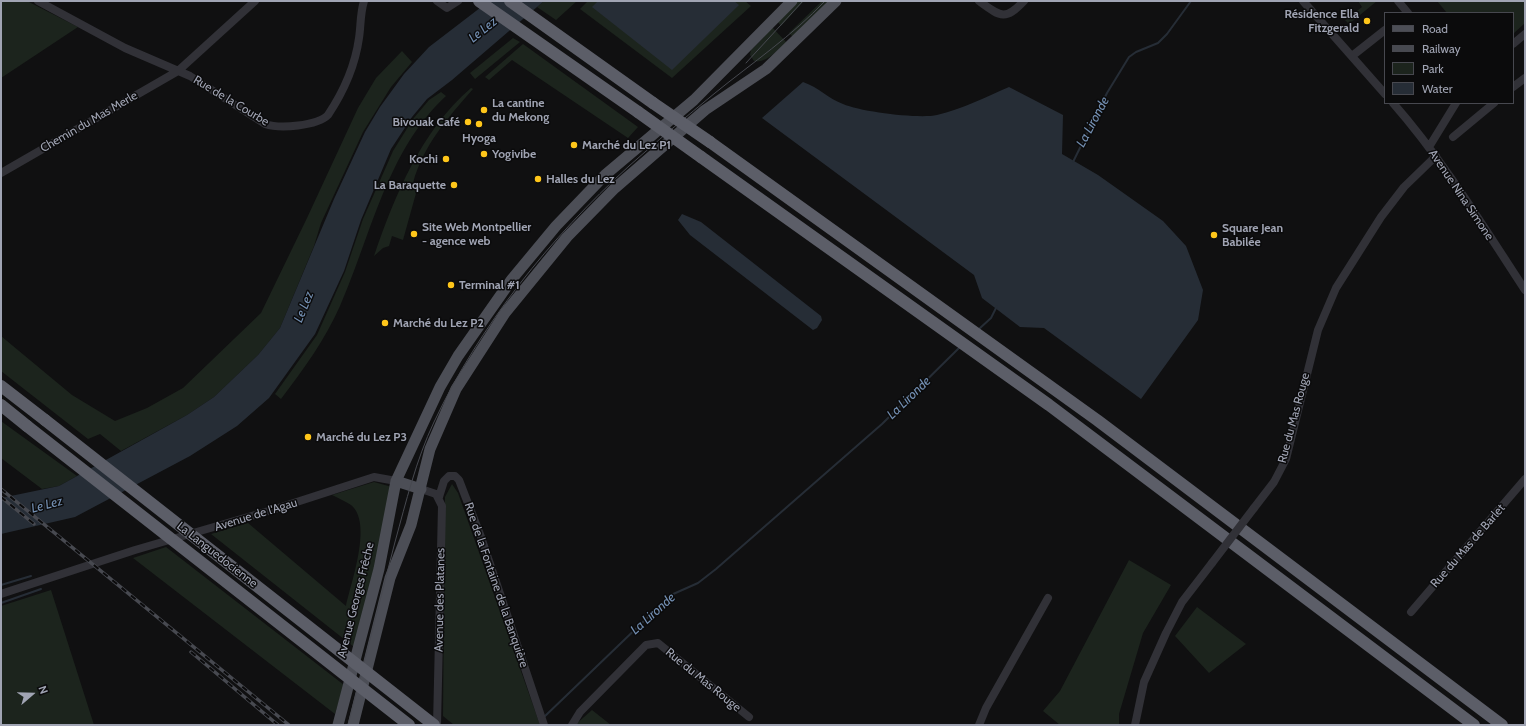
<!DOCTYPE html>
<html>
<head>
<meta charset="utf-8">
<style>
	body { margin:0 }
	#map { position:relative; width:1526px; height:726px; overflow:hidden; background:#101011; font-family:Cabin,sans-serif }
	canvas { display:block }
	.frame { position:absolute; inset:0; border:2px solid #a0a4b3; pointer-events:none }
	.legend { position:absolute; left:1384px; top:12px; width:130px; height:92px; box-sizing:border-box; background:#0b0b0c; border:1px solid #47484f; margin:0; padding:5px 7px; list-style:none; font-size:12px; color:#a0a4b3 }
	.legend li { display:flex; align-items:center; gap:8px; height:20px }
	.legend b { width:20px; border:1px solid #47484f }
	.north { position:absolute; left:12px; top:674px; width:40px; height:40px; -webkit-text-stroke:3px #0b0b0c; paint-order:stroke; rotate:70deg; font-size:11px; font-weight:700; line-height:16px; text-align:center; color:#a0a4b3 }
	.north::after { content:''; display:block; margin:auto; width:14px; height:18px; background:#a0a4b3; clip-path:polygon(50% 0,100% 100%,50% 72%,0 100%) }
</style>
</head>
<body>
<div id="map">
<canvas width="1526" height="726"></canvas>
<div class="frame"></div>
<ul class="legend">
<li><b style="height:5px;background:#4c4e56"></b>Road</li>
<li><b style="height:5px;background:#474950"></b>Railway</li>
<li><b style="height:11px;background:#1c241d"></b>Park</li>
<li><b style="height:11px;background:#262d36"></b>Water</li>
</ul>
<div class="north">N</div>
</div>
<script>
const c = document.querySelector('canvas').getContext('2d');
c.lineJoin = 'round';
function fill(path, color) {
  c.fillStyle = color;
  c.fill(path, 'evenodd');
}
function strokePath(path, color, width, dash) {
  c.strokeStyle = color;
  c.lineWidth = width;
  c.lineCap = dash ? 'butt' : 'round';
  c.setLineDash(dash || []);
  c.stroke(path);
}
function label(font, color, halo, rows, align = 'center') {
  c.font = font + ' Cabin,sans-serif';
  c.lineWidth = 3;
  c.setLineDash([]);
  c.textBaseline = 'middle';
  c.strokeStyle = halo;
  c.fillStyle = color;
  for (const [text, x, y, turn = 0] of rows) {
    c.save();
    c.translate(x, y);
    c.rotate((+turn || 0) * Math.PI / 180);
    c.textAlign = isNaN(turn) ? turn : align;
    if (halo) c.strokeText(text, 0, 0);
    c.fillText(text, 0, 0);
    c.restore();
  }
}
const green = new Path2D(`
	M1 1H27L78 27 1 78Z
	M544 1H577L556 20 537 7Z
	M588 1H745L751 6 672 78 580 9Z
	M796 1H804L781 26 777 21Z
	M822 1H829L793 37 789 33Z
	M1358 1H1377L1349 24 1345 20 1362 7Z
	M1437 1H1525V23L1513 34V13H1447Z
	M771 26 787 43C777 49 767 64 754 61L750 55 751 50 763 38Z
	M513 38 520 42 475 79 470 73Z
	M523 44 638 127 628 138 512 60 489 80 485 77Z
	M402 51 412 62 391 87 363 132 321 223 314 246 280 328 258 355 214 397 187 415 121 451 100 434 88 439 1 371V336L72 395 115 421 147 408 183 388 261 313 307 218 358 108 376 78Z
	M471 88 473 89C447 119 424 144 413 183L418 186 403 240 392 236 389 246 383 248 374 256C395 195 421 131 471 88Z
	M441 92 446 96C387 150 371 236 340 306 325 340 303 370 281 399L275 394 317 335 345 272 363 219 393 151 413 119 429 100Z
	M1 421 5 424 77 476 59 486 42 489 1 458Z
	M374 482 392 487 374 576 354 647 211 534 248 523 346 606C351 582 373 523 351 505 345 501 338 498 332 495Z
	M452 484 458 493 540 725H454L443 716 445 497Z
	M166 547 344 685 335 714 133 558Z
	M1129 560 1171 585 1143 633 1119 714V725H1060L1043 711 1060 691Z
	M51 590 94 725H1V606Z
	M1197 607 1246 644 1209 673 1175 636Z
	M592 710 611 725H575Z`);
const water = new Path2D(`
	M489 1H544L452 80 427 99 412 117 391 149 361 220 344 271 315 334 269 398 237 426 190 456 75 517 1 534V498L59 486 187 415 214 397 258 355 280 328 334 199 365 132 380 107 404 74 429 47Z
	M598 1H734L739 5 672 70 592 7Z
	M803 82C818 87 829 99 843 104 861 112 920 119 937 115 962 109 986 97 1009 87L1063 115 1062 154 1098 175 1163 221 1186 246 1203 290 1198 320 1141 399 1044 328 1020 327 982 298 974 275 762 118Z
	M682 214 701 222 821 316 822 320 817 328 813 330 690 235 678 220Z`);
const stream = new Path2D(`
	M1073 162 1107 93 1129 57 1136 52 1158 43 1167 34 1191 1
	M979 329 991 318 997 306
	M1 585 31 576
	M1 603 41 589
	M543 718 671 595 698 583 716 569 882 424 960 347`);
const minor = new Path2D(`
	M38 1 125 48 190 76 265 124C280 129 317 126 328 115 344 91 355 67 359 38 361 25 360 14 364 1
	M437 1 447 8 458 1
	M979 1C1001 17 1005 21 1024 1
	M1303 1 1385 94
	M1398 1 1408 13
	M1513 44 1525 34
	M1352 56 1385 30
	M1513 87 1525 78
	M1393 103C1443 160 1483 226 1525 290
	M1453 137 1494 103
	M1429 147 1456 103
	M1 173 178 71 255 1
	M421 489 436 494 442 506 437 725
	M439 497 444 481 449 476H455L459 480 481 537 544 725
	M1254 508 1274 482 1286 459 1318 330 1336 288 1381 217 1404 187 1436 156
	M1 594 135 550 272 510 374 477 396 481
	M1411 612 1525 479
	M572 725 580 712 646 645 658 643 749 717
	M979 725 986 708 1048 598
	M1135 725 1144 682 1166 633 1182 602 1212 563`);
const major = new Path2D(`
	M396 481 421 489
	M338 725 379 569 396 481 440 387 458 356 512 279 556 226 605 175 694 100 792 1
	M353 725 390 578 411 525 430 449 456 389 505 313 567 237 615 188 705 110 766 69 836 1`);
const highway = new Path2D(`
	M479 1 638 112
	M510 1 653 103
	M710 142 1097 420 1502 725
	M701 157 1049 405 1474 725
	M1 386 45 420
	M1 405 27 426`);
const tram = new Path2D(`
	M746 63 803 1
	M348 725C364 664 379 603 395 542 406 502 416 460 434 422 480 325 550 238 629 166 657 141 686 117 715 93 752 63 792 36 825 1`);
const rail = new Path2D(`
	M1 489 289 725
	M1 497 34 524
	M191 652 278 725`);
const minorBridge = new Path2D(`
	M1212 563 1254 508`);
const highwayBridge = new Path2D(`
	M653 103 710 142
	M638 112 701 157
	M45 420 434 725
	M27 426 409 725`);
const markers = [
	[1367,21,4,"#ffc61a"],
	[484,110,4,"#ffc61a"],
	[468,122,4,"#ffc61a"],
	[479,124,4,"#ffc61a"],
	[574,145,4,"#ffc61a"],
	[484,154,4,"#ffc61a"],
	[446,159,4,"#ffc61a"],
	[538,179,4,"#ffc61a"],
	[454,185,4,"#ffc61a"],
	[414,234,4,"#ffc61a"],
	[1214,235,4,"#ffc61a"],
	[451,285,4,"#ffc61a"],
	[385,323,4,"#ffc61a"],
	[308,437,4,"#ffc61a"]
];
const poiNames = [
	["Résidence Ella",1359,14,"right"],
	["Fitzgerald",1359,28,"right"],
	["La cantine",492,103],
	["du Mekong",492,117],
	["Bivouak Café",460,122,"right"],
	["Hyoga",479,138,"center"],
	["Marché du Lez P1",582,145],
	["Yogivibe",492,154],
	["Kochi",438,159,"right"],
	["Halles du Lez",546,179],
	["La Baraquette",446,185,"right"],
	["Site Web Montpellier",422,227],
	["- agence web",422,241],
	["Square Jean",1222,228],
	["Babilée",1222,242],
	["Terminal #1",459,285],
	["Marché du Lez P2",393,323],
	["Marché du Lez P3",316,437]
];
const streetNames = [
	["Rue de la Courbe",231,101,31],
	["Chemin du Mas Merle",89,122,-30],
	["Avenue Nina Simone",1461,195,56],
	["Rue du Mas Rouge",1294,418,-75],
	["Avenue de l'Agau",256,515,-17],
	["Rue du Mas de Barlet",1468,546,-49],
	["La Languedocienne",217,555,38],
	["Rue de la Fontaine de la Banquière",496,585,71],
	["Avenue Georges Frêche",356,600,-76],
	["Avenue des Platanes",440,600,-89],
	["Rue du Mas Rouge",703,680,39]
];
const waterNames = [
	["Le Lez",483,30,-39],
	["La Lironde",1093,122,-62],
	["Le Lez",304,307,-68],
	["La Lironde",909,398,-44],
	["Le Lez",47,505,-15],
	["La Lironde",653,614,-42]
];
fill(green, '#1c241d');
fill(water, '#262d36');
strokePath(stream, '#262d36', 2);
strokePath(minor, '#313137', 8);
strokePath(major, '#4c4e56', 11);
strokePath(highway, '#5c5e68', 12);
strokePath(tram, '#474950', 1);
strokePath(rail, '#474950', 3.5);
strokePath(rail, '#0b0b0c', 2, [6]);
strokePath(minorBridge, '#313137', 8);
strokePath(highwayBridge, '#5c5e68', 12);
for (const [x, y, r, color] of markers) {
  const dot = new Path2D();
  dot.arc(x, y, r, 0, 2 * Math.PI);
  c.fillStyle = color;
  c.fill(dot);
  strokePath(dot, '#0b0b0c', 1.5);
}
label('bold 12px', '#a0a4b3', '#0b0b0c', poiNames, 'left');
label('12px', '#a0a4b3', '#0b0b0c', streetNames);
label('italic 13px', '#738fb2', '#0b0b0c', waterNames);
</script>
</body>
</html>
